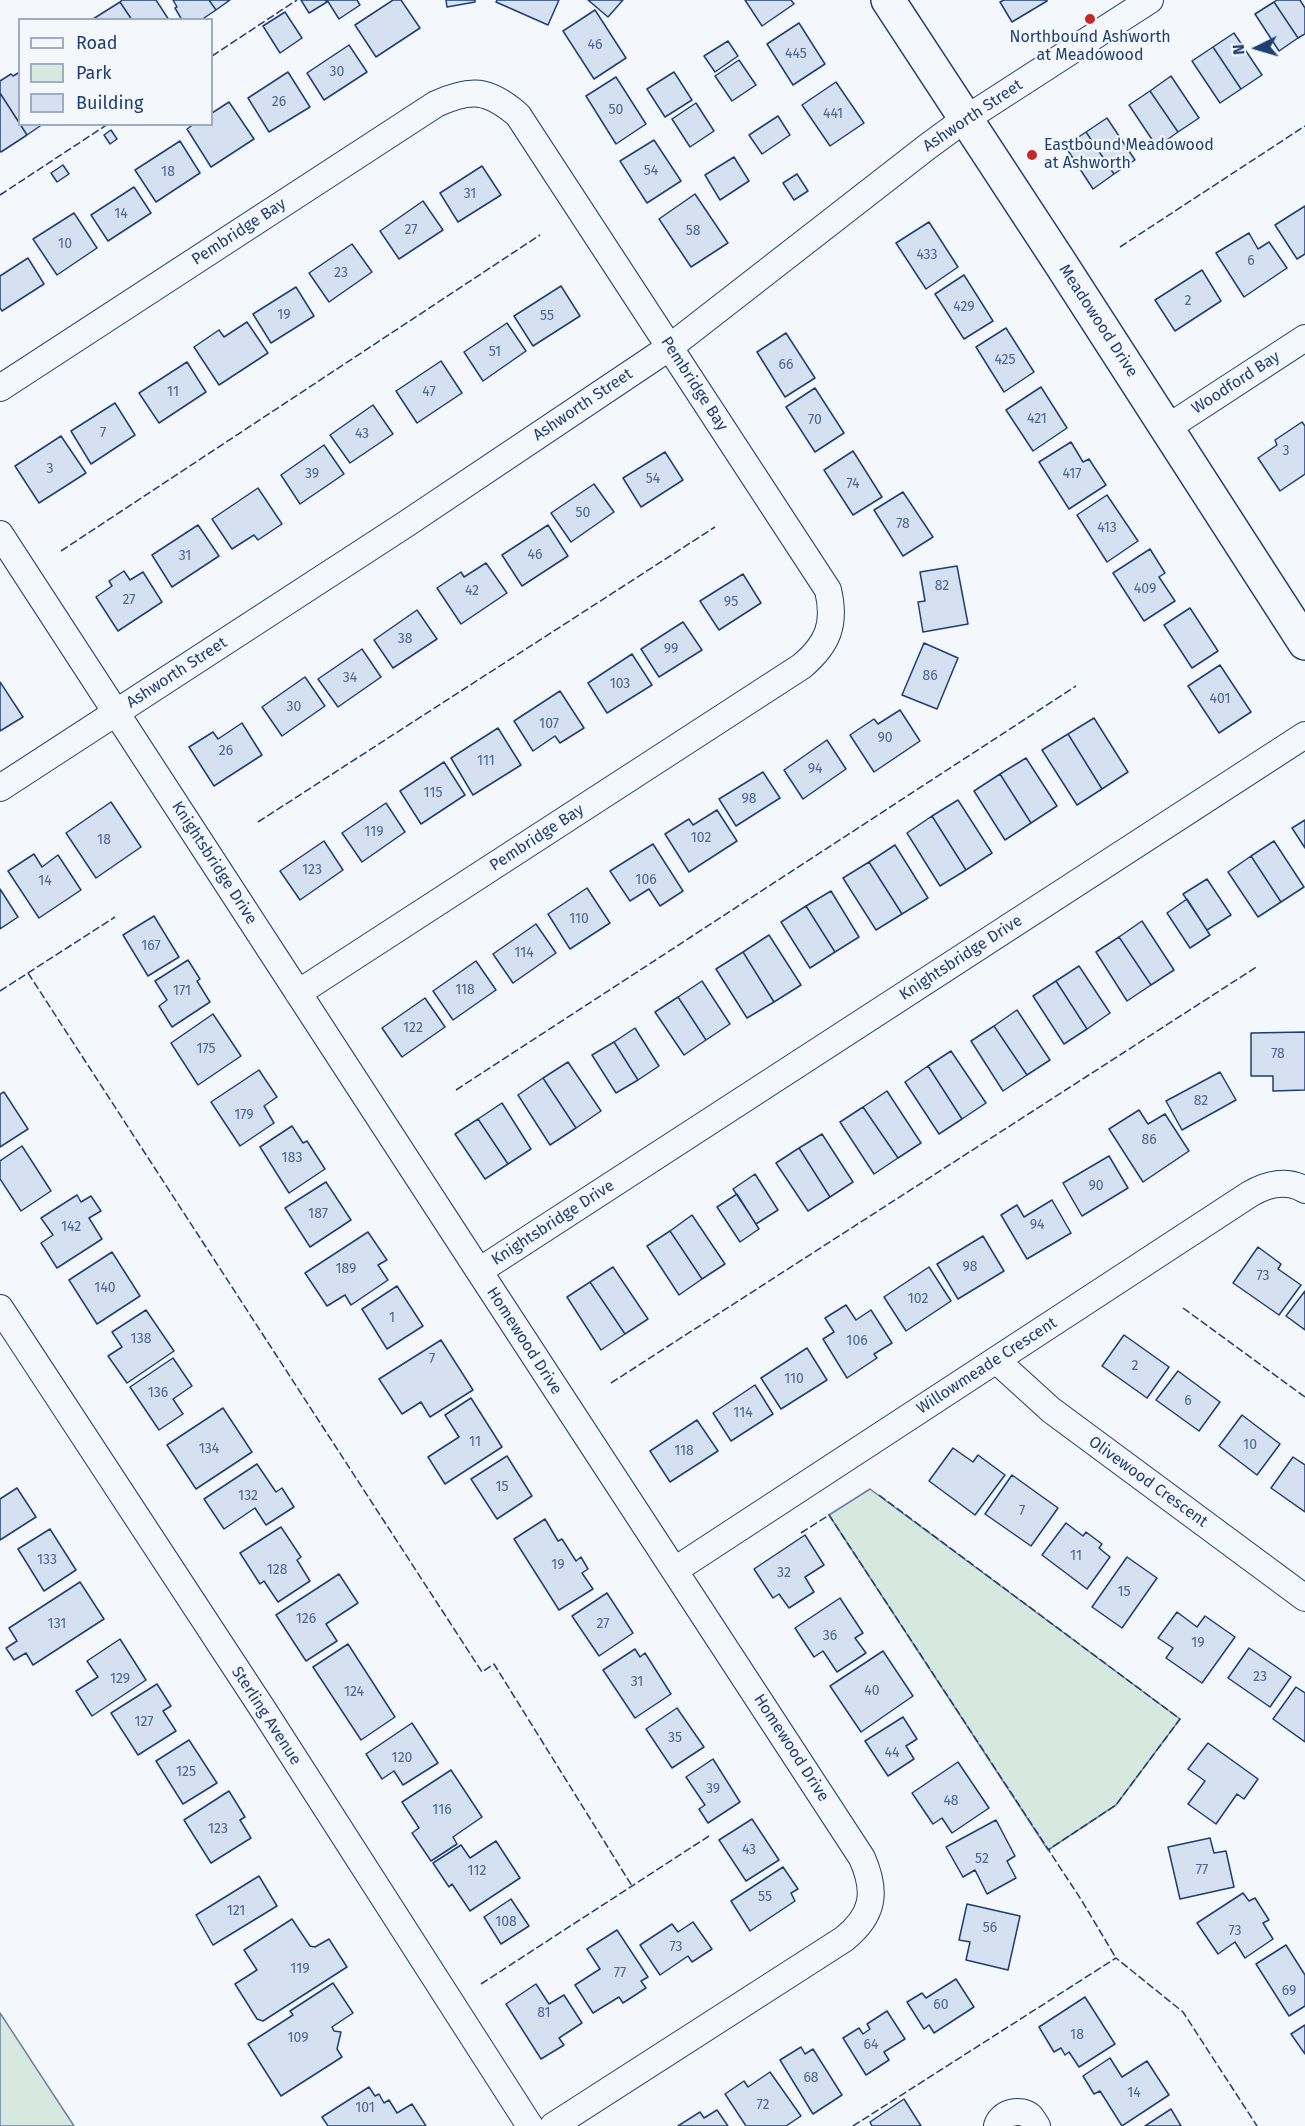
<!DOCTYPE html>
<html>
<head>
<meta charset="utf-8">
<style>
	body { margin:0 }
	#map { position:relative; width:1305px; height:2126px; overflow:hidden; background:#f4f7fb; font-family:"Fira Sans",sans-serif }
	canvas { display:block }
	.legend { position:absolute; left:18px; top:18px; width:195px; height:108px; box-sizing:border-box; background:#f4f7fb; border:2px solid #9eadc5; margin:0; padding:8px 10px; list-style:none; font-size:18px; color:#1d3f73 }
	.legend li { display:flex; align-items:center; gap:12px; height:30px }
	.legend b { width:30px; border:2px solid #9eadc5 }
	.north { position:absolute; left:1227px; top:18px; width:60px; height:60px; -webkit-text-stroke:4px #f4f7fb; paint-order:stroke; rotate:265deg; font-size:16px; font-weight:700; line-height:24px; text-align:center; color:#1d3f73 }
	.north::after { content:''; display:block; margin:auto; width:21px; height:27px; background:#1d3f73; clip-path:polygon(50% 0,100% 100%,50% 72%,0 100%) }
</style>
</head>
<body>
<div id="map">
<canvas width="1305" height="2126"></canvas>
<ul class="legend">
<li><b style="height:8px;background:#f4f7fb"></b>Road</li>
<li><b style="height:16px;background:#d7e8df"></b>Park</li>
<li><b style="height:16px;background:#d5e0f0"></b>Building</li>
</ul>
<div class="north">N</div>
</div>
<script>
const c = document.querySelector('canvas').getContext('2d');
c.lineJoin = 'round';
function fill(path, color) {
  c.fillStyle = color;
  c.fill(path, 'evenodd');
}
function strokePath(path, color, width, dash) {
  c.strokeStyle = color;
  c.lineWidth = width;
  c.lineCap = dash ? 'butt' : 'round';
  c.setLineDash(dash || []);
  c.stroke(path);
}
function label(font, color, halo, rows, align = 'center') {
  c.font = font + ' "Fira Sans",sans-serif';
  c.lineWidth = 4.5;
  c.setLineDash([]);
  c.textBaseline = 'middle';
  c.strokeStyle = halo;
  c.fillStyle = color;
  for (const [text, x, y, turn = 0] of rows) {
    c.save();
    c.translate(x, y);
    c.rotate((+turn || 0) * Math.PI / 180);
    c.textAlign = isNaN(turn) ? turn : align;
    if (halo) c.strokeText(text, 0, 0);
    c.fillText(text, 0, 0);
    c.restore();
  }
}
const green = new Path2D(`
	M870 1489 1180 1719 1116 1805 1048 1850 829 1515Z
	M0 2013 74 2126H0Z`);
const building = new Path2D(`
	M122 0H156L169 20H132L120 2Z
	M173 0H209L216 10 201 20H182L175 8 177 7Z
	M209 0H230L216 10Z
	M301 0H325L327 2 309 13Z
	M327 0H357L360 5 339 19Z
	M393 0H401L420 28 376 57 355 25Z
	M446 0H475V2L447 7Z
	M497 0H559L548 25 496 2Z
	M588 0H623L608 17Z
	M745 0H791L794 4 762 26Z
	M1004 0H1047V1L1012 22 1000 2Z
	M1277 0H1300L1305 8V34L1298 38 1274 2Z
	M120 2 132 20H94L93 19Z
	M1274 2 1298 38 1279 51 1255 14Z
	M595 10 626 58 594 79 563 31Z
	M285 12 302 38 280 53 263 26Z
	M799 23 825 64 793 85 767 44Z
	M1234 33 1262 75 1241 89 1213 47Z
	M728 41 738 56 715 72 704 56Z
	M349 45 367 72 324 100 307 73Z
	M1213 47 1241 89 1220 103 1192 61Z
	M739 60 756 85 732 101 715 76Z
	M20 72V124L0 93V81L11 74 13 76Z
	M288 72 310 107 269 132 248 98Z
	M674 72 692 100 665 117 647 89Z
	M1171 76 1199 118 1178 132 1150 91Z
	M616 77 646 124 616 144 586 96Z
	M836 82 864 123 830 146 802 105Z
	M1150 91 1178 132 1157 147 1129 105Z
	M0 93 27 135 1 152 0 151Z
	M229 102 254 139 211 167 187 129 194 124H212V113Z
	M696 103 714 131 690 147 672 119Z
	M778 116 790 135 762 154 749 135Z
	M1107 118 1135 160 1114 174 1086 132Z
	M20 124H43L27 135Z
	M111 130 117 139 110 144 104 135Z
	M1086 132 1114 174 1093 189 1065 146Z
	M654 140 681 181 647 203 620 161Z
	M180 141 200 173 156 202 135 170Z
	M734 157 749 181 720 200 705 175Z
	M63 165 69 174 57 182 51 173Z
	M482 166 501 195 458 222 440 193Z
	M797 174 808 191 794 200 783 183Z
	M134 187 151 213 108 241 91 215Z
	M695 194 728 243 691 267 659 219Z
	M423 201 443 230 399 259 380 231Z
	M1305 206V254L1297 259 1275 225Z
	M74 213 97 248 57 275 33 239Z
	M929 222 958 267 926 289 896 243Z
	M1249 233 1258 249 1269 242 1287 268 1244 297 1216 253Z
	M352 244 372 272 329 302 309 273Z
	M28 258 44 284 2 311 0 308V276Z
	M1202 270 1221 301 1175 331 1155 300Z
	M964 275 993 321 964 339 935 294Z
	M561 286 580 316 533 346 514 316Z
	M296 287 314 316 271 343 253 314Z
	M247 322 268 353 219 385 194 347 219 330 224 337Z
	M507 323 526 351 483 381 464 352Z
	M1006 328 1034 372 1004 392 976 347Z
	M786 333 815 378 785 397 757 352Z
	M441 361 462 393 417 423 396 391Z
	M187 362 206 392 159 423 139 393Z
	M1041 387 1067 428 1033 451 1006 410Z
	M815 388 844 433 815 452 786 407Z
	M115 403 135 435 91 464 71 431Z
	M373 405 393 434 350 463 330 435Z
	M1302 422 1305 426V474L1280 491 1258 458 1277 445 1275 440Z
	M61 436 86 473 39 503 15 466Z
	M1071 442 1083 462 1089 459 1106 485 1069 509 1039 462Z
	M324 445 344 474 300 504 281 475Z
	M853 451 882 497 853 515 824 470Z
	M665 452 683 480 641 507 623 478Z
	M594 484 614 512 571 542 551 513Z
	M258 488 282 524 258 540 254 535 232 549 212 519Z
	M903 492 933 537 903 556 874 510Z
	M1107 495 1138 541 1107 562 1077 515Z
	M198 525 219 556 172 587 152 555Z
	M548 525 568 556 522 586 502 555Z
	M1150 549 1165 573 1159 577 1175 601 1144 621 1113 573Z
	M486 563 507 593 461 624 437 588 461 572 464 577Z
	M957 566 968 624 923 632 918 602 925 601 920 572Z
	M124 571 130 580 143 572 162 602 118 631 96 597 112 586 109 581Z
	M743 574 761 603 719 630 700 601Z
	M1190 608 1218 651 1192 668 1164 625Z
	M417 610 437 639 393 668 374 640Z
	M683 622 702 650 659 677 641 649Z
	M924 643 958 658 937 709 902 695Z
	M362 649 381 677 338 707 318 679Z
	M632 654 652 685 607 713 588 683Z
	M1220 665 1251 712 1219 733 1188 686Z
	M305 677 325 706 282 736 262 707Z
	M0 682 23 717 0 731Z
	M560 691 584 728 560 743 555 736 533 751 514 721Z
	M900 710 920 741 874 772 850 735 874 719 878 724Z
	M1094 718 1128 772 1102 789 1068 734Z
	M242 723 262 755 214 786 189 747 213 732 218 739Z
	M498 728 521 765 473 795 451 758Z
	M1068 734 1102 789 1077 805 1042 750Z
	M827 740 846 769 803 799 784 770Z
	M1026 758 1057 806 1031 823 1000 774Z
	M444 762 465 795 421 824 400 791Z
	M763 772 780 798 736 826 719 799Z
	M1000 774 1031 823 1005 840 974 791Z
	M958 800 992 853 966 870 932 816Z
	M111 802 141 847 96 878 66 833Z
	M386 803 405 832 362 862 342 833Z
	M717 810 737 841 689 872 665 834 689 819 693 825Z
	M932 816 966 870 940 886 907 833Z
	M1305 820V848L1292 828Z
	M324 841 343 870 300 900 280 871Z
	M1274 841 1304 887 1281 902 1251 856Z
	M653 844 683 891 660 906 649 889 630 901 610 871Z
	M895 845 928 898 902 914 869 862Z
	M34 854 42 867 58 855 81 890 39 918 8 871Z
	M1251 856 1281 902 1258 917 1228 872Z
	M869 862 902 914 876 930 843 878Z
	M1207 879 1231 915 1207 930 1183 894Z
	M587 888 610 923 570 949 548 914Z
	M0 889 18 917 0 929Z
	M831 891 859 937 835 952 806 906Z
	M1187 899 1210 935 1190 948 1167 913Z
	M806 906 835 952 810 968 781 922Z
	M154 916 179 957 148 976 123 935Z
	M1142 921 1174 970 1151 985 1119 937Z
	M536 924 556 953 513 983 493 954Z
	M769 935 801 985 774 1002 743 952Z
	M1119 937 1151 985 1127 1001 1096 952Z
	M743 952 774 1002 747 1018 716 969Z
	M188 960 200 979 197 981 210 1002 172 1027 159 1006 167 1000 155 981Z
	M476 961 496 990 453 1020 433 991Z
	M1079 966 1110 1013 1087 1029 1056 981Z
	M702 981 730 1024 706 1040 678 997Z
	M1056 981 1087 1029 1064 1044 1033 996Z
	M678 997 706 1040 684 1055 655 1012Z
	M425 998 445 1027 402 1057 382 1028Z
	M1017 1010 1050 1060 1027 1075 994 1026Z
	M213 1014 241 1056 198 1085 171 1043Z
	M994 1026 1027 1075 1003 1091 971 1041Z
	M635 1028 659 1066 638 1080 614 1042Z
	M1305 1032V1090L1273 1091V1076H1251V1033Z
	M614 1042 638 1080 616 1093 592 1055Z
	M951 1051 986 1103 962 1119 928 1066Z
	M568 1062 601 1111 576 1128 543 1078Z
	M928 1066 962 1119 939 1134 905 1082Z
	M259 1070 277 1097 264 1106 274 1123 240 1146 211 1102Z
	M1220 1072 1236 1100 1182 1130 1166 1101Z
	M543 1078 576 1128 550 1145 518 1095Z
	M887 1091 921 1143 898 1158 863 1107Z
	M4 1092 28 1129 0 1147V1094Z
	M502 1103 531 1149 508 1164 478 1119Z
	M863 1107 898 1158 874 1174 840 1122Z
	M1139 1110 1148 1124 1165 1114 1189 1151 1143 1182 1109 1129Z
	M478 1119 508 1164 485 1179 455 1134Z
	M292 1126 303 1143 307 1141 325 1169 289 1193 260 1147Z
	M822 1134 853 1182 830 1197 799 1148Z
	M22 1146 51 1191 21 1211 0 1179V1161Z
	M799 1148 830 1197 808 1211 776 1163Z
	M1109 1156 1128 1188 1082 1216 1063 1183Z
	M755 1174 778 1210 756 1224 733 1189Z
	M326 1182 351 1220 310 1247 285 1208Z
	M737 1194 759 1229 740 1242 717 1207Z
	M77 1195 81 1202 91 1196 101 1211 89 1218 102 1239 57 1268 41 1243 53 1235 41 1218Z
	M1052 1200 1071 1233 1027 1259 1001 1215 1017 1205 1024 1217Z
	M692 1215 725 1264 702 1279 670 1231Z
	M670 1231 702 1279 679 1295 647 1246Z
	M368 1232 387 1260 378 1265 388 1280 351 1305 345 1295 327 1306 305 1273Z
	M983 1236 1004 1271 958 1299 937 1264Z
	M1258 1247 1281 1264 1278 1269 1301 1285 1279 1315 1233 1283Z
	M112 1252 140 1296 97 1324 69 1280Z
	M613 1267 648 1319 625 1334 590 1282Z
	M929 1267 951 1301 906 1331 884 1297Z
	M590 1282 625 1334 601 1350 567 1297Z
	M397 1286 423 1326 387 1349 362 1309Z
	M1305 1291V1330L1286 1316Z
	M846 1305 856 1320 871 1310 892 1343 874 1354 877 1358 847 1378 823 1339 834 1332 825 1318Z
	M146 1310 174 1351 127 1383 108 1356 122 1347 112 1332Z
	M1124 1335 1169 1367 1147 1398 1102 1366Z
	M441 1340 473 1390 430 1417 421 1402 402 1414 379 1379Z
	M807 1348 827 1380 781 1409 761 1378Z
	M173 1358 192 1386 173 1399 183 1414 159 1430 130 1387Z
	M1178 1371 1220 1402 1199 1431 1156 1400Z
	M755 1385 773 1414 731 1441 713 1413Z
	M471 1398 502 1447 445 1484 428 1457 459 1437 445 1415Z
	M223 1408 252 1452 196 1489 167 1445Z
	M1242 1415 1280 1444 1257 1475 1219 1446Z
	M697 1420 718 1451 670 1482 650 1451Z
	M953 1448 973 1462 978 1455 1005 1475 975 1515 929 1481Z
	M507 1456 532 1496 497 1519 471 1479Z
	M1293 1457 1305 1465V1512L1271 1488Z
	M257 1464 276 1492 282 1488 294 1507 266 1525 255 1508 224 1529 204 1499Z
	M1012 1475 1058 1508 1031 1546 985 1514Z
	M17 1488 36 1517 0 1540V1499Z
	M545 1519 558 1541 562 1539 576 1561 581 1557 588 1569 582 1573 593 1589 559 1610 514 1539Z
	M1066 1523 1083 1536 1086 1532 1102 1544 1099 1548 1110 1557 1087 1589 1042 1555Z
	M281 1527 301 1557 297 1560 310 1581 278 1602 264 1581 260 1584 240 1553Z
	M50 1529 76 1570 44 1591 18 1549Z
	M805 1535 824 1565 805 1577 814 1592 789 1608 779 1594 773 1598 754 1569Z
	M1127 1557 1157 1578 1122 1628 1092 1607Z
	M339 1574 358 1603 326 1624 337 1641 306 1661 276 1615Z
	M80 1582 104 1619 33 1665 26 1653 14 1660 6 1648 17 1641 9 1628Z
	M607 1593 633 1633 599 1656 572 1616Z
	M840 1598 863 1633 855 1638 866 1653 837 1672 823 1651 814 1657 795 1628Z
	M1177 1612 1197 1627 1205 1616 1235 1637 1202 1683 1166 1658 1173 1648 1158 1638Z
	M120 1639 146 1680 92 1716 76 1691 98 1677 87 1661Z
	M348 1644 395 1717 361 1740 313 1667Z
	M1249 1648 1291 1677 1270 1707 1228 1678Z
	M635 1649 640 1657 645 1653 671 1694 635 1718 603 1670Z
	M883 1651 913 1696 861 1732 830 1686Z
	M157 1684 171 1706 163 1711 176 1731 138 1755 111 1713Z
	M1296 1687 1305 1693V1742L1273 1719Z
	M677 1708 704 1747 672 1768 646 1729Z
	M903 1717 917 1739 906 1746 914 1759 888 1776 865 1741Z
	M412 1723 438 1763 403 1785 394 1771 382 1779 366 1754Z
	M189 1740 217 1783 183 1804 156 1761Z
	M1208 1743 1258 1779 1244 1799 1237 1794 1216 1824 1188 1804 1205 1781 1188 1769Z
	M713 1759 740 1802 708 1823 699 1809 705 1805 686 1777Z
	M958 1762 989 1808 952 1833 942 1818 933 1824 912 1793Z
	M451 1770 482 1817 453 1837 457 1844 431 1861 412 1833 419 1828 402 1802Z
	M229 1791 245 1817 240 1820 251 1838 211 1863 184 1820Z
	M752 1819 779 1860 746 1881 719 1840Z
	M996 1820 1015 1856 1007 1861 1016 1878 987 1894 975 1870 963 1877 946 1847Z
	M1210 1838 1214 1853 1226 1851 1234 1887 1180 1899 1168 1847Z
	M496 1841 520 1878 470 1911 452 1884 449 1887 433 1863 461 1845 470 1858Z
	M783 1867 798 1889 791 1893 795 1901 750 1931 731 1901Z
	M259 1876 277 1906 213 1945 196 1915Z
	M1243 1893 1249 1901 1255 1898 1269 1920 1263 1923 1273 1939 1245 1958 1235 1942 1218 1954 1197 1923Z
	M511 1899 529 1926 501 1944 484 1917Z
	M967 1904 1020 1916 1008 1970 966 1960 970 1942 959 1940Z
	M292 1919 310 1946 315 1947 329 1939 347 1967 263 2021 257 2019 235 1984 257 1970 244 1950Z
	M693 1922 712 1949 692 1962 688 1956 660 1975 640 1945 672 1924 678 1932Z
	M617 1930 648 1977 641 1981 646 1988 623 2003 619 1997 593 2013 575 1985 600 1969 587 1949Z
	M1286 1945 1305 1975V2006L1289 2016 1256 1964Z
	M956 1979 974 2007 934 2033 929 2025 924 2029 907 2002 922 1993 926 1998Z
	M333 1983 353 2013 332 2027 334 2031 341 2032 337 2049 342 2057 281 2096 248 2044 293 2015 290 2011Z
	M536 1984 549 2004 564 1995 582 2023 559 2038 564 2045 541 2059 506 2004Z
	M1085 1997 1115 2044 1079 2067 1069 2052 1065 2055 1061 2048 1054 2052 1039 2027Z
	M887 2011 905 2039 884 2052 889 2060 866 2075 843 2038 859 2028 863 2034 870 2029 867 2024Z
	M1305 2025V2054L1291 2034Z
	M801 2047 805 2054 813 2049 842 2095 813 2114 780 2060Z
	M1110 2058 1122 2077 1147 2061 1169 2095 1122 2126 1100 2091 1094 2094 1083 2076Z
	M770 2072 801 2116 786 2126H746L725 2094 744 2081 748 2087Z
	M369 2087 375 2096 379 2094 384 2103 389 2100 397 2113 412 2104 426 2126H328L322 2117Z
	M904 2099 921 2126H872L870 2122Z
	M1171 2109 1181 2126H1145Z
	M717 2110 728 2126H678L700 2112 704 2118Z`);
const street = new Path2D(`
	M0 388 436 104C471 88 488 89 518 115L828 590C836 624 828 644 802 666L298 993
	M1167 428 1305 338
	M0 534 479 1271 1305 735
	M0 788 406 524 670 347 927 147 961 122 1150 0
	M479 1271 862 1858C877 1892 874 1915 844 1939L553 2126
	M0 1308 266 1714 530 2126
	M996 1360 1051 1410 1305 1598
	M675 1570 1250 1194C1267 1184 1287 1179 1305 1190
	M997 2126C1000 2113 1021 2107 1031 2117 1033 2120 1035 2123 1037 2126`);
const secondary = new Path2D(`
	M888 0 1059 261 1305 643`);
const fence = new Path2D(`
	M212 56 297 0
	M0 195 108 124
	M1120 247 1305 126
	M61 551 540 235
	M258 822 715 527
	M28 973 482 1672 494 1664 632 1886
	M0 991 115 917
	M456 1090 1076 686
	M1183 1308 1305 1397
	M611 1383 1258 966
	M879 1495 1180 1719 1116 1805 1048 1850
	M801 1533 829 1515 1082 1901 1116 1958
	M481 1984 709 1836
	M853 2126 1116 1958 1183 2012 1257 2126`);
const markers = [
	[1090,19,6,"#c62828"],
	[1032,155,6,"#c62828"]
];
const numberNames = [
	["46",595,45],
	["445",796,54],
	["30",337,72],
	["26",279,102],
	["50",616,110],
	["441",833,114],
	["54",651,171],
	["18",168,172],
	["31",470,194],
	["14",121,214],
	["27",411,230],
	["58",693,231],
	["10",65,244],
	["433",927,255],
	["6",1251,261],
	["23",341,273],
	["2",1188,301],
	["429",964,307],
	["19",284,315],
	["55",547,316],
	["51",495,352],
	["425",1005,360],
	["66",786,365],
	["11",173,392],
	["47",429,392],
	["421",1037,419],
	["70",815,420],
	["7",103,433],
	["43",362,434],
	["3",1286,451],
	["3",50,469],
	["39",312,474],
	["417",1072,474],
	["54",653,479],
	["74",853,484],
	["50",583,513],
	["78",903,524],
	["413",1107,528],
	["46",535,555],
	["31",185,556],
	["82",942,586],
	["409",1145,589],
	["42",472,591],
	["27",129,600],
	["95",731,602],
	["38",405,639],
	["99",671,649],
	["86",930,676],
	["34",350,678],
	["103",620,684],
	["401",1220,699],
	["30",294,707],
	["107",549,724],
	["90",885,738],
	["26",226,751],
	["111",486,761],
	["94",815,769],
	["115",433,793],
	["98",749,799],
	["119",374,832],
	["102",701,838],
	["18",104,840],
	["123",312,870],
	["106",646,880],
	["14",45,881],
	["110",579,919],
	["167",151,946],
	["114",524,953],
	["118",465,990],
	["171",182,991],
	["122",413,1028],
	["175",206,1049],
	["78",1278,1054],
	["82",1201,1101],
	["179",244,1115],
	["86",1149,1140],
	["183",292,1158],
	["90",1096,1186],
	["187",318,1214],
	["94",1037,1225],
	["142",71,1227],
	["98",970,1267],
	["189",346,1269],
	["73",1263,1276],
	["140",105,1288],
	["102",918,1299],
	["1",392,1318],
	["138",141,1339],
	["106",857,1341],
	["7",432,1359],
	["2",1135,1366],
	["110",794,1379],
	["136",158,1393],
	["6",1188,1401],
	["114",743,1413],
	["11",475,1442],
	["10",1250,1445],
	["134",209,1449],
	["118",684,1451],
	["15",502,1487],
	["132",248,1496],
	["7",1022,1511],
	["11",1076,1556],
	["133",47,1560],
	["19",558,1565],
	["128",277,1570],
	["32",784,1573],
	["15",1124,1592],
	["126",306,1619],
	["131",57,1624],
	["27",603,1624],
	["36",830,1636],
	["19",1198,1643],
	["23",1260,1677],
	["129",120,1679],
	["31",637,1682],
	["40",872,1691],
	["124",354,1692],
	["127",144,1722],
	["35",675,1738],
	["44",892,1753],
	["120",402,1758],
	["125",186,1772],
	["39",713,1789],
	["48",951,1801],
	["116",442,1810],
	["123",218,1829],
	["43",749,1850],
	["52",982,1859],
	["77",1202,1870],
	["112",477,1871],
	["55",765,1897],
	["121",236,1911],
	["108",506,1922],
	["56",990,1928],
	["73",1235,1931],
	["73",676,1947],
	["119",300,1969],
	["77",620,1973],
	["69",1289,1991],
	["60",941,2005],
	["81",544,2013],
	["18",1077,2035],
	["109",298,2038],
	["64",871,2045],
	["68",811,2078],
	["14",1134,2093],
	["72",763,2105],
	["101",365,2108]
];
const poiNames = [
	["Northbound Ashworth",1090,38],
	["at Meadowood",1090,56],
	["Eastbound Meadowood",1044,146,"left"],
	["at Ashworth",1044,164,"left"]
];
const streetNames = [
	["Ashworth Street",973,116,-34],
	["Pembridge Bay",239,232,-33],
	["Meadowood Drive",1098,321,57],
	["Woodford Bay",1236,383,-33],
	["Pembridge Bay",694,384,57],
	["Ashworth Street",583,405,-34],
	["Ashworth Street",177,673,-33],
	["Pembridge Bay",537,838,-33],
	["Knightsbridge Drive",214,863,57],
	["Knightsbridge Drive",961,958,-33],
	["Knightsbridge Drive",553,1223,-33],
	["Homewood Drive",524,1341,57],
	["Willowmeade Crescent",987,1366,-33],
	["Olivewood Crescent",1148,1482,36],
	["Sterling Avenue",266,1716,57],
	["Homewood Drive",791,1748,57]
];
fill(green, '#d7e8df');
strokePath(green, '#687fa3', 1.5);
fill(building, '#d5e0f0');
strokePath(building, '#1d3f73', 1.5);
strokePath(street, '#1d3f73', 28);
strokePath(secondary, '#1d3f73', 36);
strokePath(street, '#f4f7fb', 26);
strokePath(secondary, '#f4f7fb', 33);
strokePath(fence, '#1d3f73', 1.5, [8, 3]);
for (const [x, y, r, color] of markers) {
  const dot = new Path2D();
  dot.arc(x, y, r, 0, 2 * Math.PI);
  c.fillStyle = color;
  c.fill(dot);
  strokePath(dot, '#f4f7fb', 2);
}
label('14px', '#4b6792', null, numberNames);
label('16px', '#1d3f73', '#f4f7fb', poiNames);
label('16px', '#1d3f73', '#f4f7fb', streetNames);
</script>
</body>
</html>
